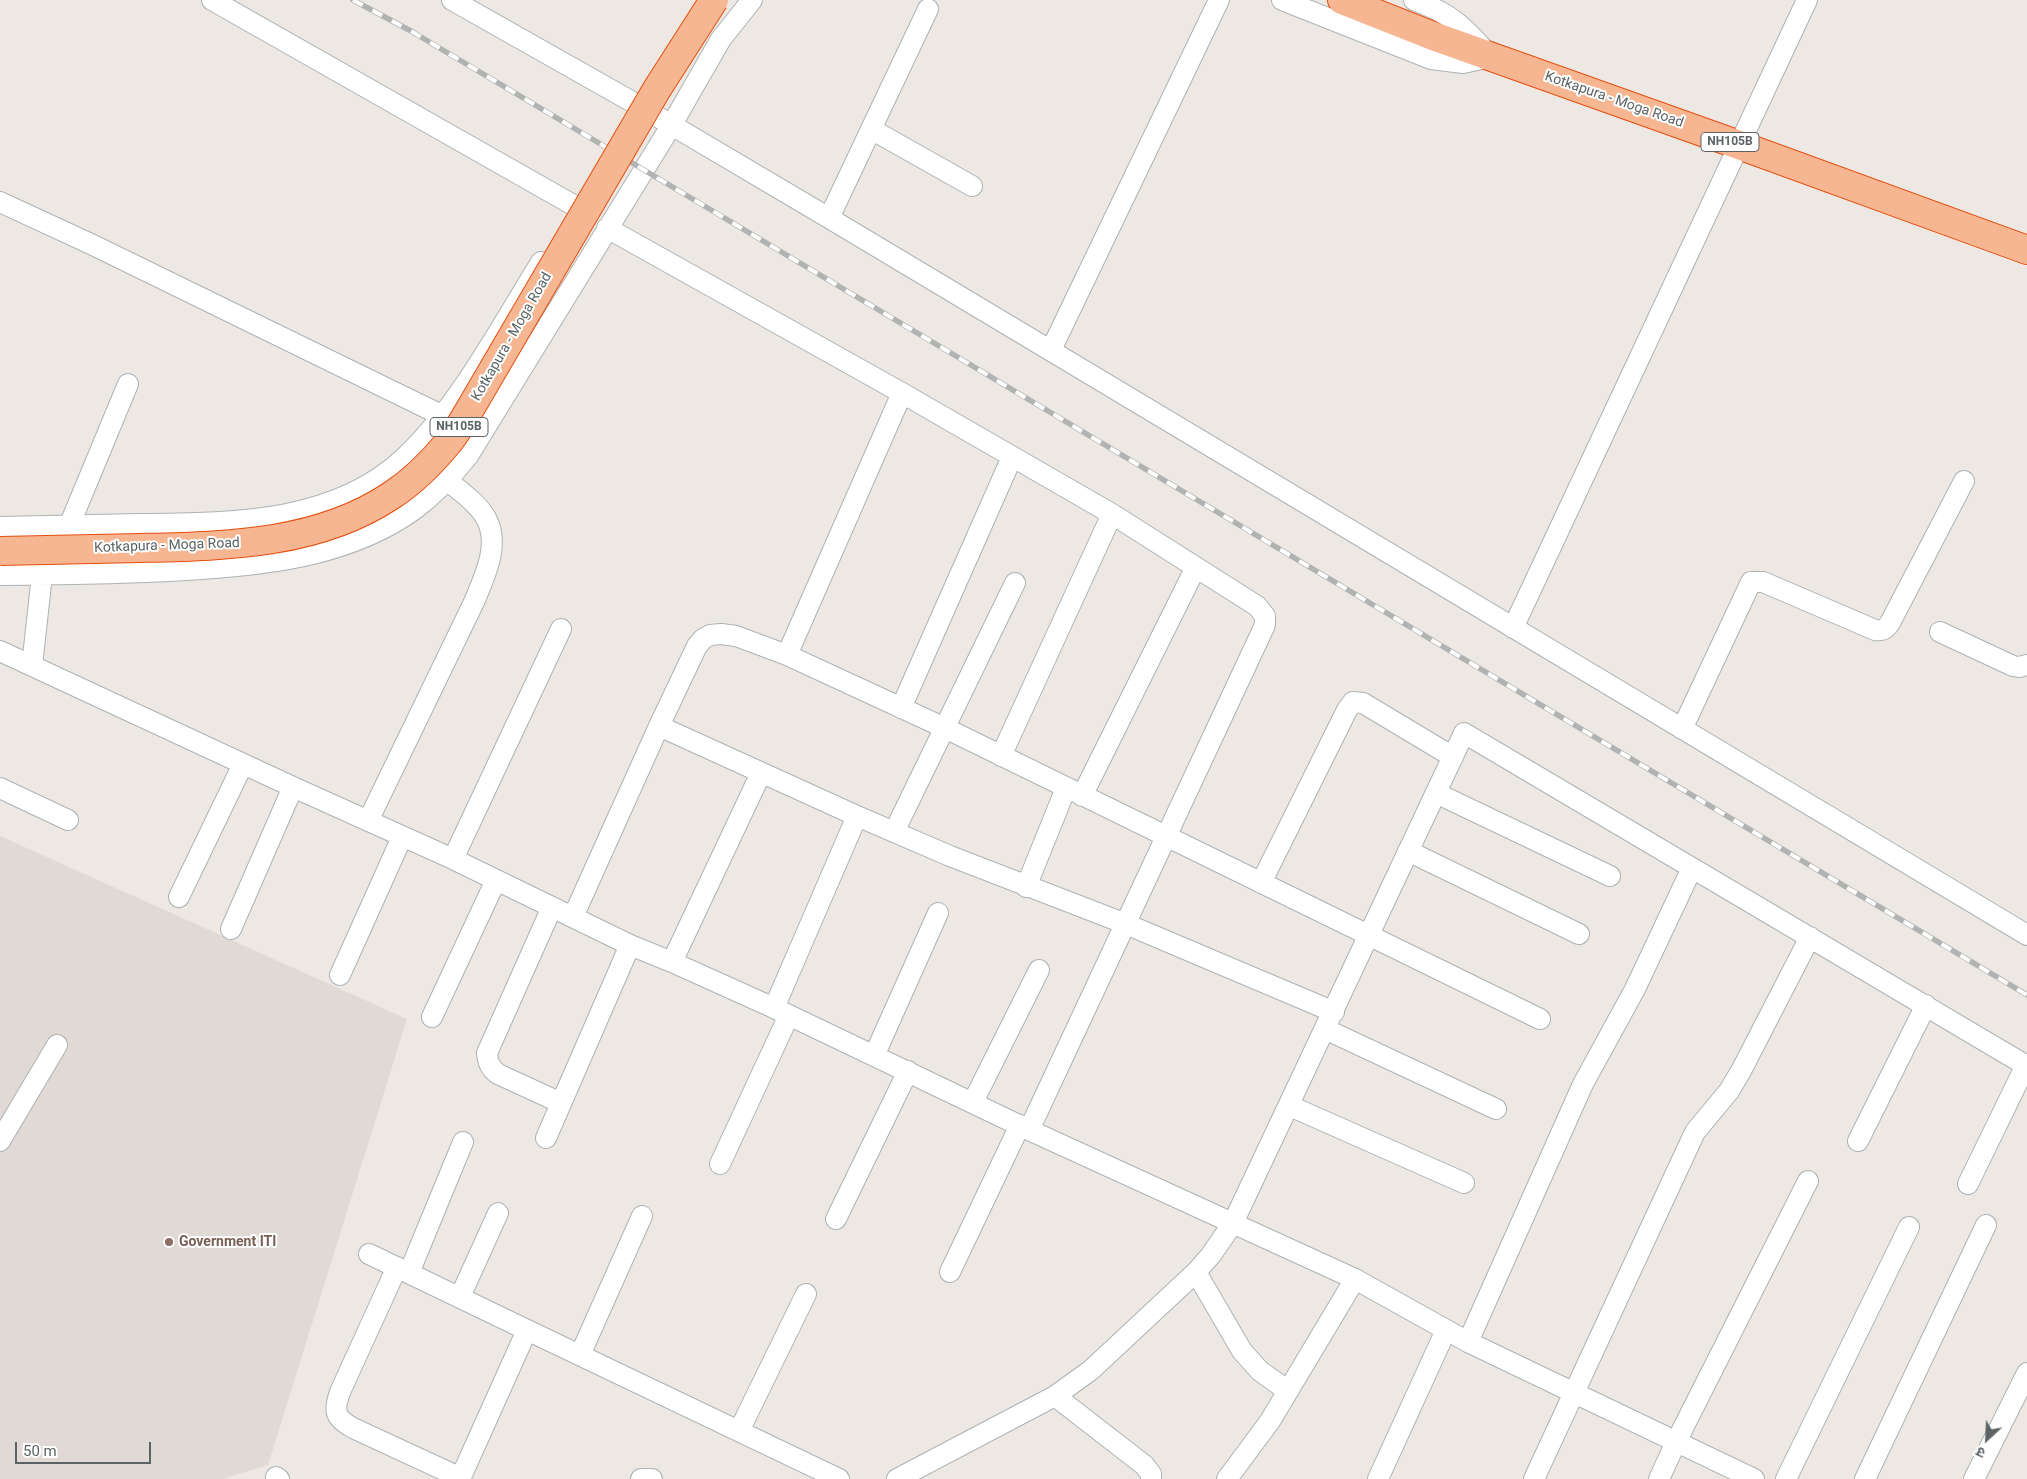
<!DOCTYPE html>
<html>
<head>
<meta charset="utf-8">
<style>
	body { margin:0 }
	#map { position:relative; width:2027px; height:1479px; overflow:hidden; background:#eee8e4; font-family:Roboto,"Noto Sans Devanagari",sans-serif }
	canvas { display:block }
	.north { position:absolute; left:1962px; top:1414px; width:50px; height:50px; -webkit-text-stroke:4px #fff; paint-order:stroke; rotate:205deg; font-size:14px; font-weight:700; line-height:20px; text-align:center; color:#5c6364 }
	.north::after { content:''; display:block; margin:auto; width:18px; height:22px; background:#5c6364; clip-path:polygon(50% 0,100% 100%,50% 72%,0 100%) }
	.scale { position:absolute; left:15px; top:1442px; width:136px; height:22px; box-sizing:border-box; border:2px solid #5c6364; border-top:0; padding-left:6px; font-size:15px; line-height:18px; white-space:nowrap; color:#5c6364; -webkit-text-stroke:4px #fff; paint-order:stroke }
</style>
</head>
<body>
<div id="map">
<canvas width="2027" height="1479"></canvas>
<div class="north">उ</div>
<div class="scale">50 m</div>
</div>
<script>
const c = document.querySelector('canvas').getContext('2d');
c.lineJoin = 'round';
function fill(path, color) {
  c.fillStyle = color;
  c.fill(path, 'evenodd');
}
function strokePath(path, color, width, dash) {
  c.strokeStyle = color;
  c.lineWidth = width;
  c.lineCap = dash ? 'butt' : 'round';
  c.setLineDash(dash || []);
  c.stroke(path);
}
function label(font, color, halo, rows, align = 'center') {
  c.font = font + ' Roboto,sans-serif';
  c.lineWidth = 4;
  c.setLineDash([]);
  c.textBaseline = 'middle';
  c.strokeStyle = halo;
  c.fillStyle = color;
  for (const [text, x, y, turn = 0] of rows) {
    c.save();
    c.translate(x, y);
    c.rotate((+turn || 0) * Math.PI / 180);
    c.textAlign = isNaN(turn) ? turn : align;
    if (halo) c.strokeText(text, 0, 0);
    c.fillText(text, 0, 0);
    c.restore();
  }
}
const education = new Path2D(`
	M0 836 407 1019 268 1465 222 1479H0Z`);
const minor = new Path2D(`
	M212 0 575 206
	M452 0 636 104 829 218 2027 935
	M1282 0 1431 59 1463 63 1491 57
	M1414 0C1452 14 1463 26 1489 55
	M871 129 972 186
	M0 202 93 245 441 415
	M829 218 928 9
	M607 228 902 393 1112 514 1257 606 1265 616V625C1185 793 1108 962 1029 1130
	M1051 350 1219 0
	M69 526 128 384
	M0 527C47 526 93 525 140 524 230 523 335 524 405 457 459 406 502 325 541 262
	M0 575C67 574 134 574 201 569 275 564 353 554 415 509 435 494 452 476 468 456L671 126 721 39 752 0
	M1513 628 1807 0
	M1940 632 2013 666 2019 667 2027 665
	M0 651 293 787 453 859 630 945 672 962 774 1008 1029 1130 1355 1279 1468 1342 1754 1479
	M787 655 902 393
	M32 666 42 575
	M901 708 1012 457
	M659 726 857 816 950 856 1126 924 1334 1012
	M1682 729 1751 582H1763L1875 630C1884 631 1887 628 1891 621L1964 481
	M1001 756 1112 514
	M0 788 68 820
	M1436 793 1610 876
	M1082 796 1195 569
	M368 821 474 602C484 578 500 546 487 520 479 504 461 492 448 481
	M894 832 1015 583
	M1408 851 1579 934
	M453 859 561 629
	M1261 883 1347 710 1353 702 1363 703 1453 757
	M1026 887 1066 788
	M179 897 243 764
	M552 907 487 1053C488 1063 490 1068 498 1074L561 1103
	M573 917 659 726 697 646 703 639 710 635 721 634 736 636 787 655 945 728 1540 1019
	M231 929 293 787
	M672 962 761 773
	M340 975 402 837
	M774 1008 857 816
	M432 1017 496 880
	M1325 1029 1496 1109
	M874 1056 938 913
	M973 1102 1039 970
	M1290 1106 1464 1183
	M546 1138 630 945
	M0 1141 57 1045
	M1858 1141 1926 1005
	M720 1164 789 1015
	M1968 1184 2026 1065
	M836 1219 908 1071
	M369 1254 527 1330 460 1479
	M397 1267 340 1392C333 1412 335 1418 353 1428L461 1478
	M950 1272 1020 1125
	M1196 1272 1242 1351 1260 1371 1288 1391
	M409 1273 463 1142
	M460 1297 498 1213
	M527 1330 839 1479
	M1468 1342 1583 1084 1635 989 1692 868
	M580 1355 642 1216
	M1055 1396 1144 1465 1151 1474V1479
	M739 1431 806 1294
	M276 1477 279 1479
	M641 1479H652
	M897 1479 1055 1396 1091 1370 1196 1272 1211 1255 1233 1223 1464 733 2027 1066
	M1227 1479 1270 1421 1355 1279
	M1378 1479 1446 1330
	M1534 1479 1695 1132 1729 1091 1741 1071 1810 937
	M1659 1479 1676 1442 1808 1181
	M1786 1479 1909 1227
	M1865 1479 1986 1225
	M1974 1479 2027 1373`);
const highway = new Path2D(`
	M1342 0 1433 36 1739 145 2027 250`);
const rail = new Path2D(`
	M353 0 411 31 2027 995`);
const highwayBridge = new Path2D(`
	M0 551C47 550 93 549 140 548 225 546 318 545 392 495 412 482 432 462 447 444 456 434 463 421 470 409L657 89 714 0`);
const markers = [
	[169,1242,5,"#8d6e63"]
];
const shields = [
	[1730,142,58],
	[459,427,58]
];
const shieldNames = [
	["NH105B",1730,142],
	["NH105B",459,427]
];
const streetNames = [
	["Kotkapura - Moga Road",1614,100,19],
	["Kotkapura - Moga Road",512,337,-60],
	["Kotkapura - Moga Road",167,546,-2]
];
const educationNames = [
	["Government ITI",179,1242]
];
fill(education, '#e1d9d5');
strokePath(minor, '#adb2b3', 22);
strokePath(highway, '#e54d0d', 30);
strokePath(minor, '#fff', 20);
strokePath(highway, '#f7b692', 28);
strokePath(rail, '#b1b2b2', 5.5);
strokePath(rail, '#fff', 4, [11]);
strokePath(highwayBridge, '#e54d0d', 30, []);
strokePath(highwayBridge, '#f7b692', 28);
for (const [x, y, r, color] of markers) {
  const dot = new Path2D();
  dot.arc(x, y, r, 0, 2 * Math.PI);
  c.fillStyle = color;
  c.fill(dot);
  strokePath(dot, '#fff', 2);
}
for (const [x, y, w] of shields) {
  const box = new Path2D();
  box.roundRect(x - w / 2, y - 9.5, w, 19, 4);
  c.fillStyle = '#fff';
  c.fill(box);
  strokePath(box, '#5c6364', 1);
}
label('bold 12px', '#5c6364', null, shieldNames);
label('14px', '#5c6364', '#fff', streetNames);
label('bold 14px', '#785e54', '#fff', educationNames, 'left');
</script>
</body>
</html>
